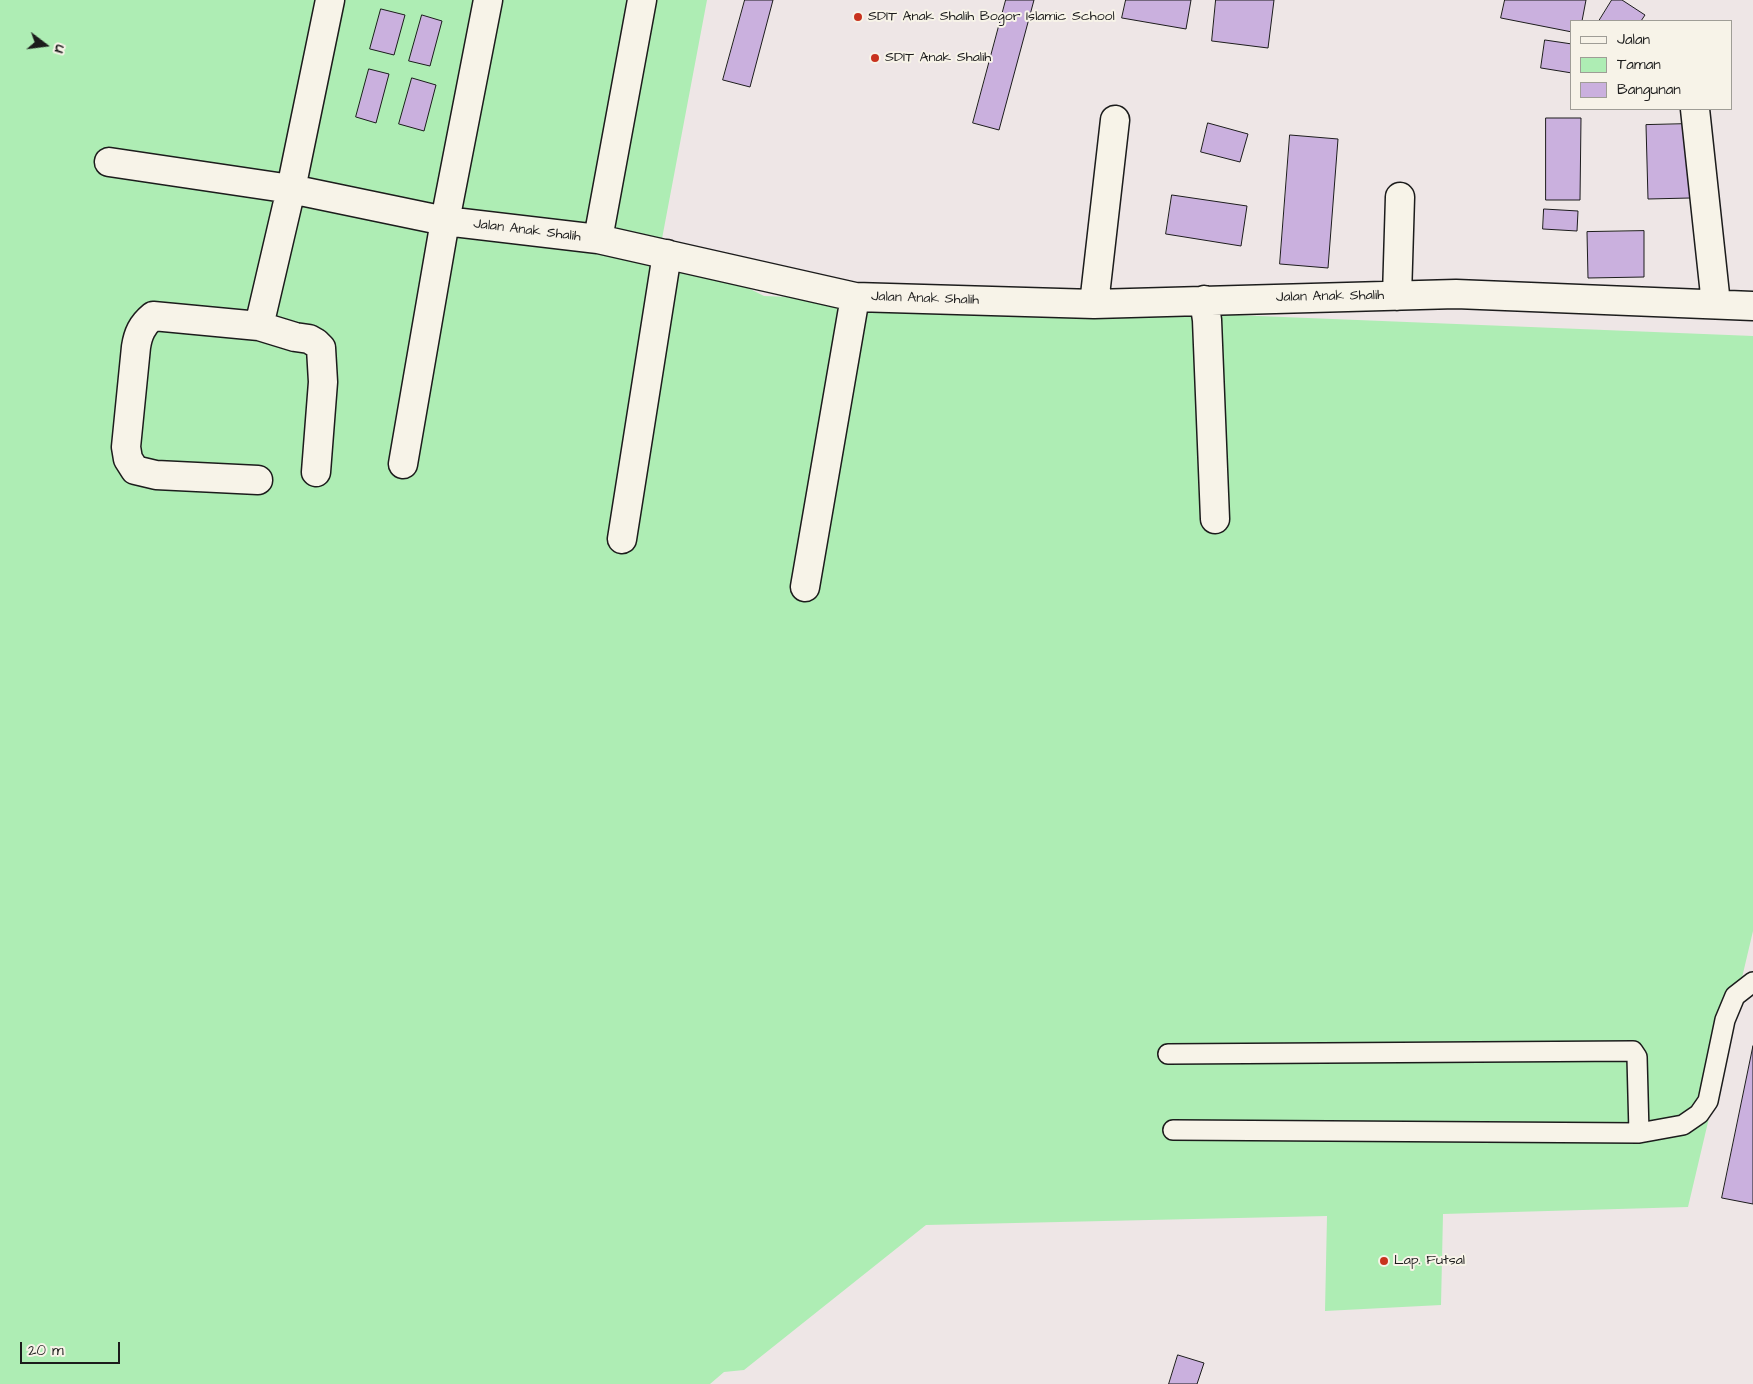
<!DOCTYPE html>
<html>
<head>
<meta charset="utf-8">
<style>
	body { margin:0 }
	#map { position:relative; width:1753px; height:1384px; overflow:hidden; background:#eee6e6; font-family:"Architects Daughter",sans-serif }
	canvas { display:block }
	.legend { position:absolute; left:1570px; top:20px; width:162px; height:90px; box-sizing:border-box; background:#f7f3e8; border:1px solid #9f9d96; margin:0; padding:6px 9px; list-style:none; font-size:15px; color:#1c1c1c }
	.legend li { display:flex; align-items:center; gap:10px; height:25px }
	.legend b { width:25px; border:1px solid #9f9d96 }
	.north { position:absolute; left:20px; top:20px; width:50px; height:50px; -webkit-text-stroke:4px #f7f3e8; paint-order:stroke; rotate:105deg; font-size:14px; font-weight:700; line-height:20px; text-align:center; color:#1c1c1c }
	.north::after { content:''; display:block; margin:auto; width:18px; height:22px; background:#1c1c1c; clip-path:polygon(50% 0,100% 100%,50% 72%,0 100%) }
	.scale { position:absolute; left:20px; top:1342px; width:100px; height:22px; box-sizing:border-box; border:2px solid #1c1c1c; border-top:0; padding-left:6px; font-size:15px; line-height:18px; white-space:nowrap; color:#1c1c1c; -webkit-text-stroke:4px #f7f3e8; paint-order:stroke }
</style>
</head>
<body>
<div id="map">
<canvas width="1753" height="1384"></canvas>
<ul class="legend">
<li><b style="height:6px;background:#f7f3e8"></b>Jalan</li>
<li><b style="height:14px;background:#aeedb4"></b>Taman</li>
<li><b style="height:14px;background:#cab0de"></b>Bangunan</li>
</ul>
<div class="north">U</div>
<div class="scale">20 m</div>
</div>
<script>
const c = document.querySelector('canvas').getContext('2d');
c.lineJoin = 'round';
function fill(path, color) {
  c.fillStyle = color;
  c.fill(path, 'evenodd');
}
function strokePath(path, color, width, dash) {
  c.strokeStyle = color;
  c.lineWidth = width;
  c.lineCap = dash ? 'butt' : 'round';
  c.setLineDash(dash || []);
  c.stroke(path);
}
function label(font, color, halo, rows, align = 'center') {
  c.font = font + ' "Architects Daughter",sans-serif';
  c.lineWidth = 4;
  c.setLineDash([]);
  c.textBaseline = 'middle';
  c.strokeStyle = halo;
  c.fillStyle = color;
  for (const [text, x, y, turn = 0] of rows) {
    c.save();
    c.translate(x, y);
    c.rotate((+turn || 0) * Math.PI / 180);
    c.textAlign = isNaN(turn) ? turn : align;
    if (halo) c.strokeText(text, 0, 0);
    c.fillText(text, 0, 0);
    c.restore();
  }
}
const green = new Path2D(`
	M0 0H707L661 244 764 296 1753 336V931L1688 1207 1443 1214 1441 1305 1325 1311 1327 1216 926 1225 744 1370 724 1372 710 1384H0Z`);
const building = new Path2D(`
	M745 0H773L750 87 723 80Z
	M1006 0H1034L999 130 973 123Z
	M1126 0H1191L1186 29 1122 18Z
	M1216 0H1274L1268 48 1212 41Z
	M1505 0H1586L1582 21H1572V32L1501 18Z
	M1612 0H1622L1645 15 1641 21H1599Z
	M381 9 405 15 394 55 370 49Z
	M422 15 442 21 430 66 409 61Z
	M1545 40 1572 44V73L1541 68Z
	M369 69 389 74 376 123 356 117Z
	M412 78 436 85 424 131 399 124Z
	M1546 118H1581L1580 200H1546Z
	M1208 123 1248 134 1240 162 1201 152Z
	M1688 124 1690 198 1648 199 1646 125Z
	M1290 135 1338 139 1328 268 1280 264Z
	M1172 195 1247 206 1241 246 1166 234Z
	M1544 209 1578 211 1577 231 1543 229Z
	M1644 231V277L1588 278 1587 232Z
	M1753 1046V1204L1722 1198Z
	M1178 1355 1204 1363 1197 1384H1169Z`);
const service = new Path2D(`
	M1168 1054 1633 1051 1637 1057 1639 1133
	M1173 1130 1639 1133 1683 1125 1699 1114 1708 1101 1725 1020 1735 996 1753 982`);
const minor = new Path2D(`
	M1695 109 1716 304
	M109 162 291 189 445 221 598 239 855 297 1094 304 1456 294 1753 306
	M598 239 642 0
	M1397 296 1400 197
	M1204 300 1207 320 1215 519
	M1094 304 1115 120
	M259 326 291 189 330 0
	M403 464 445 221 488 0
	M258 480 156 475 135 470 128 459 126 447 136 347C138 334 142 325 153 316L259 326 295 337 309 339 316 343 321 348 323 382 316 472
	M622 539 667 254
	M805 587 855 297`);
const markers = [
	[858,17,5,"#c8321e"],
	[875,58,5,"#c8321e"],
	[1384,1261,5,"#c8321e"]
];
const poiNames = [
	["SDIT Anak Shalih Bogor Islamic School",868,17],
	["SDIT Anak Shalih",885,58],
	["Lap. Futsal",1394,1261]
];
const streetNames = [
	["Jalan Anak Shalih",527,231,7],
	["Jalan Anak Shalih",1330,297,-1],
	["Jalan Anak Shalih",925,299,2]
];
fill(green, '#aeedb4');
fill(building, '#cab0de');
strokePath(building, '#1c1c1c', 1);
strokePath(service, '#1c1c1c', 22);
strokePath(minor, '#1c1c1c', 31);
strokePath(service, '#f7f3e8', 19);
strokePath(minor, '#f7f3e8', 28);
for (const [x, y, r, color] of markers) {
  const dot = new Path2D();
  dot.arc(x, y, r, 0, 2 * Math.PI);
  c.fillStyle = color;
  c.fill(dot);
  strokePath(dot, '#f7f3e8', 2);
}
label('14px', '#1c1c1c', '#f7f3e8', poiNames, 'left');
label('14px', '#1c1c1c', '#f7f3e8', streetNames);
</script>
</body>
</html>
